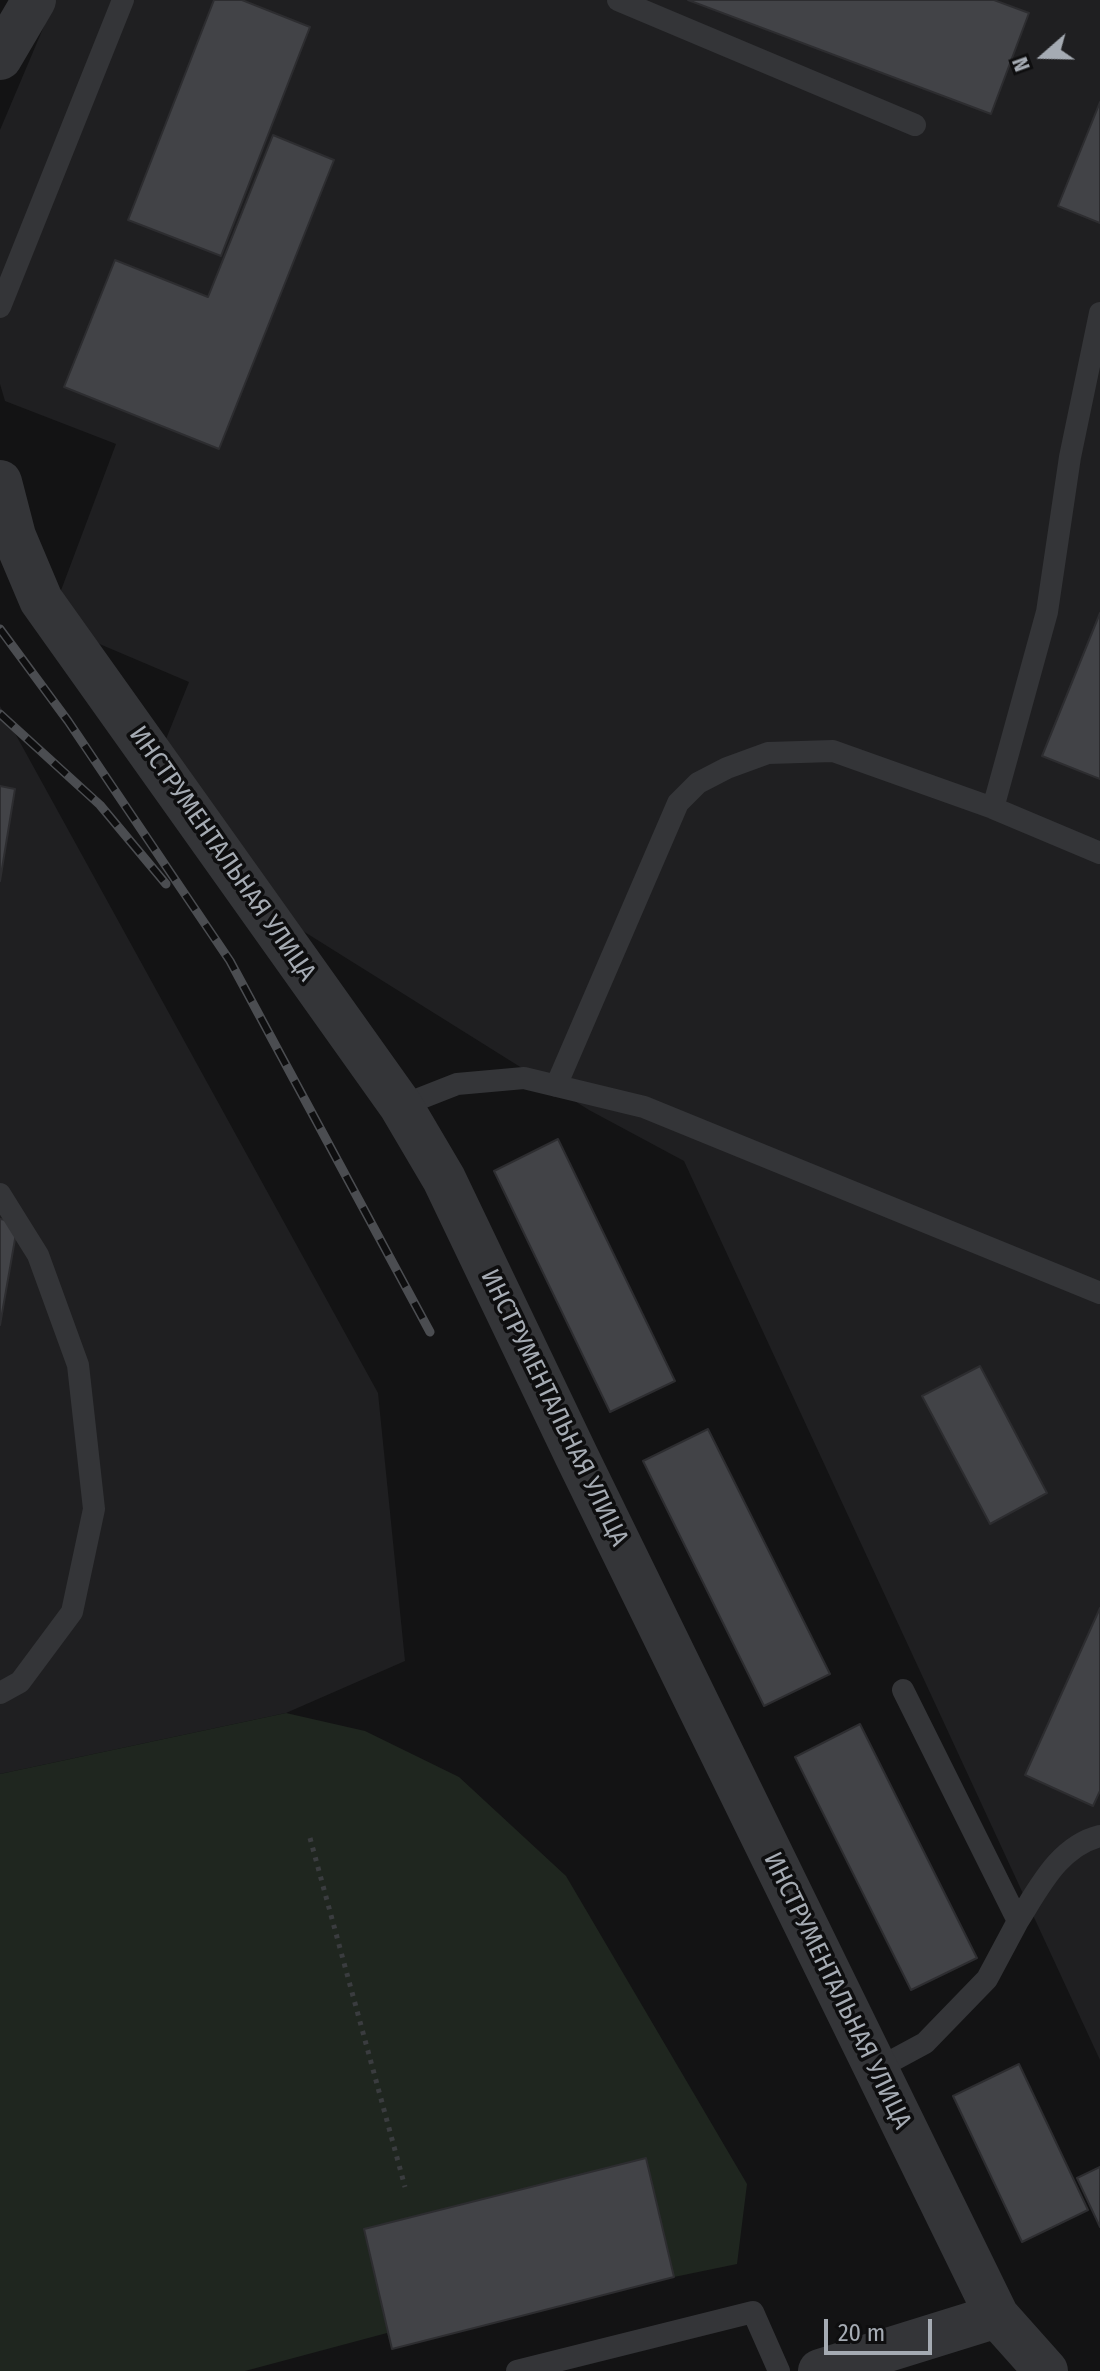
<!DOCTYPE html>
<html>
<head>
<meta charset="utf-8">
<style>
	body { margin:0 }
	#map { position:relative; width:1100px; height:2371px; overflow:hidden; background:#131314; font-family:"Fira Sans Condensed",sans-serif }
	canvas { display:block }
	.north { position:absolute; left:1004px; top:16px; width:80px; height:80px; -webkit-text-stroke:6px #0e0e0f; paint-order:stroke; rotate:250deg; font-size:22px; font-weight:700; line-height:32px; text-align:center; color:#a5abb3 }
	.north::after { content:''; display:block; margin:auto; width:28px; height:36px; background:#a5abb3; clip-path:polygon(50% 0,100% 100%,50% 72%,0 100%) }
	.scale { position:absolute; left:824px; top:2319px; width:108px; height:36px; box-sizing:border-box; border:4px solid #a5abb3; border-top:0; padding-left:10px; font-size:24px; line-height:28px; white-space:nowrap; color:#a5abb3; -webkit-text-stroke:6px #0e0e0f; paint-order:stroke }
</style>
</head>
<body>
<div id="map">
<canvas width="1100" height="2371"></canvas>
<div class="north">N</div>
<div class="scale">20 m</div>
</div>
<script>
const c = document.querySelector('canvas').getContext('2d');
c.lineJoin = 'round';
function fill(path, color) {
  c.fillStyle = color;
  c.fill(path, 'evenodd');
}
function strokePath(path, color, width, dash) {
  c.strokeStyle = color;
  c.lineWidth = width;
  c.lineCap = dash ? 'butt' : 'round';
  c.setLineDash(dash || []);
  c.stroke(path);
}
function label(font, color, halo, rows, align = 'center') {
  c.font = font + ' "Fira Sans Condensed",sans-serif';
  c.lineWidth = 7;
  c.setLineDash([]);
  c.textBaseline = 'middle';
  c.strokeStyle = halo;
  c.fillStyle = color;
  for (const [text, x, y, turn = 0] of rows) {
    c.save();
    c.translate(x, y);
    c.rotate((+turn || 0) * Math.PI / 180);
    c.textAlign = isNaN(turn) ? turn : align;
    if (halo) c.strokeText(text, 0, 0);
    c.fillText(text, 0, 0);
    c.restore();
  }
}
const built = new Path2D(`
	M55 0H1100V2060L684 1161 589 1110 287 921 164 744 189 682 83 637 60 593 116 444 5 401 0 384V130Z
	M0 706 378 1393 405 1661 286 1713 0 1774Z`);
const green = new Path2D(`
	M286 1713 365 1731 459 1777 566 1876 747 2184 737 2264 674 2277 392 2349 387 2333 245 2371H0V1774Z`);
const building = new Path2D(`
	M214 0H242L310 27 221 256 128 220Z
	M688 0H994L1029 13 991 114Z
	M1100 102V223L1058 206Z
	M273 135 334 160 219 449 64 387 115 260 208 297Z
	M1100 613V779L1042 756Z
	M0 786 15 789 0 881Z
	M558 1139 675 1381 610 1412 494 1171Z
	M0 1219 18 1222 0 1325Z
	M980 1366 1047 1493 990 1524 922 1396Z
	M708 1429 830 1674 764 1706 643 1461Z
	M1100 1608V1791L1093 1806 1025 1775Z
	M860 1724 977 1958 911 1990 795 1757Z
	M1019 2064 1088 2210 1022 2242 953 2096Z
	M646 2158 674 2277 392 2349 364 2229Z
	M1100 2167V2227L1077 2178Z`);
const path = new Path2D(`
	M310 1838 405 2187`);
const service = new Path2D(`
	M618 0 915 125
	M0 307 123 0
	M1100 313 1070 457 1047 612 993 808 1100 853
	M556 1086 678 803 698 783 727 768 768 753 833 751 993 808
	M401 1106 457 1084 524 1078 644 1107 1100 1293
	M0 1194 38 1255 78 1365 94 1509 72 1612 20 1682 0 1693
	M1018 1921C1039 1888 1059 1846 1100 1836
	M875 2070 925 2043 987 1979 1018 1921 903 1690
	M517 2371 753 2312 779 2371`);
const minor = new Path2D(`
	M0 58 34 0
	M0 482 14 536 41 600 401 1106 444 1179 577 1457 997 2316 1046 2371
	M820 2371 997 2316`);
const rail = new Path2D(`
	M0 629 68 721 230 961 430 1332
	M0 714 100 805 166 884`);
const streetNames = [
	["ИНСТРУМЕНТАЛЬНАЯ УЛИЦА",222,854,55],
	["ИНСТРУМЕНТАЛЬНАЯ УЛИЦА",554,1408,64],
	["ИНСТРУМЕНТАЛЬНАЯ УЛИЦА",837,1991,64]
];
fill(built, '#1f1f21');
fill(green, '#1f261f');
fill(building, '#424347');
strokePath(building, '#2d2d30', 2);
strokePath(path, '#3a3c3f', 5, [4, 6]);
strokePath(service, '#343538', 22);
strokePath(minor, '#343538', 44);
strokePath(rail, '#4b4d51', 9);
strokePath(rail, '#0e0e0f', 6, [18]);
label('26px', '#a5abb3', '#0e0e0f', streetNames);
</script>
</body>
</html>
